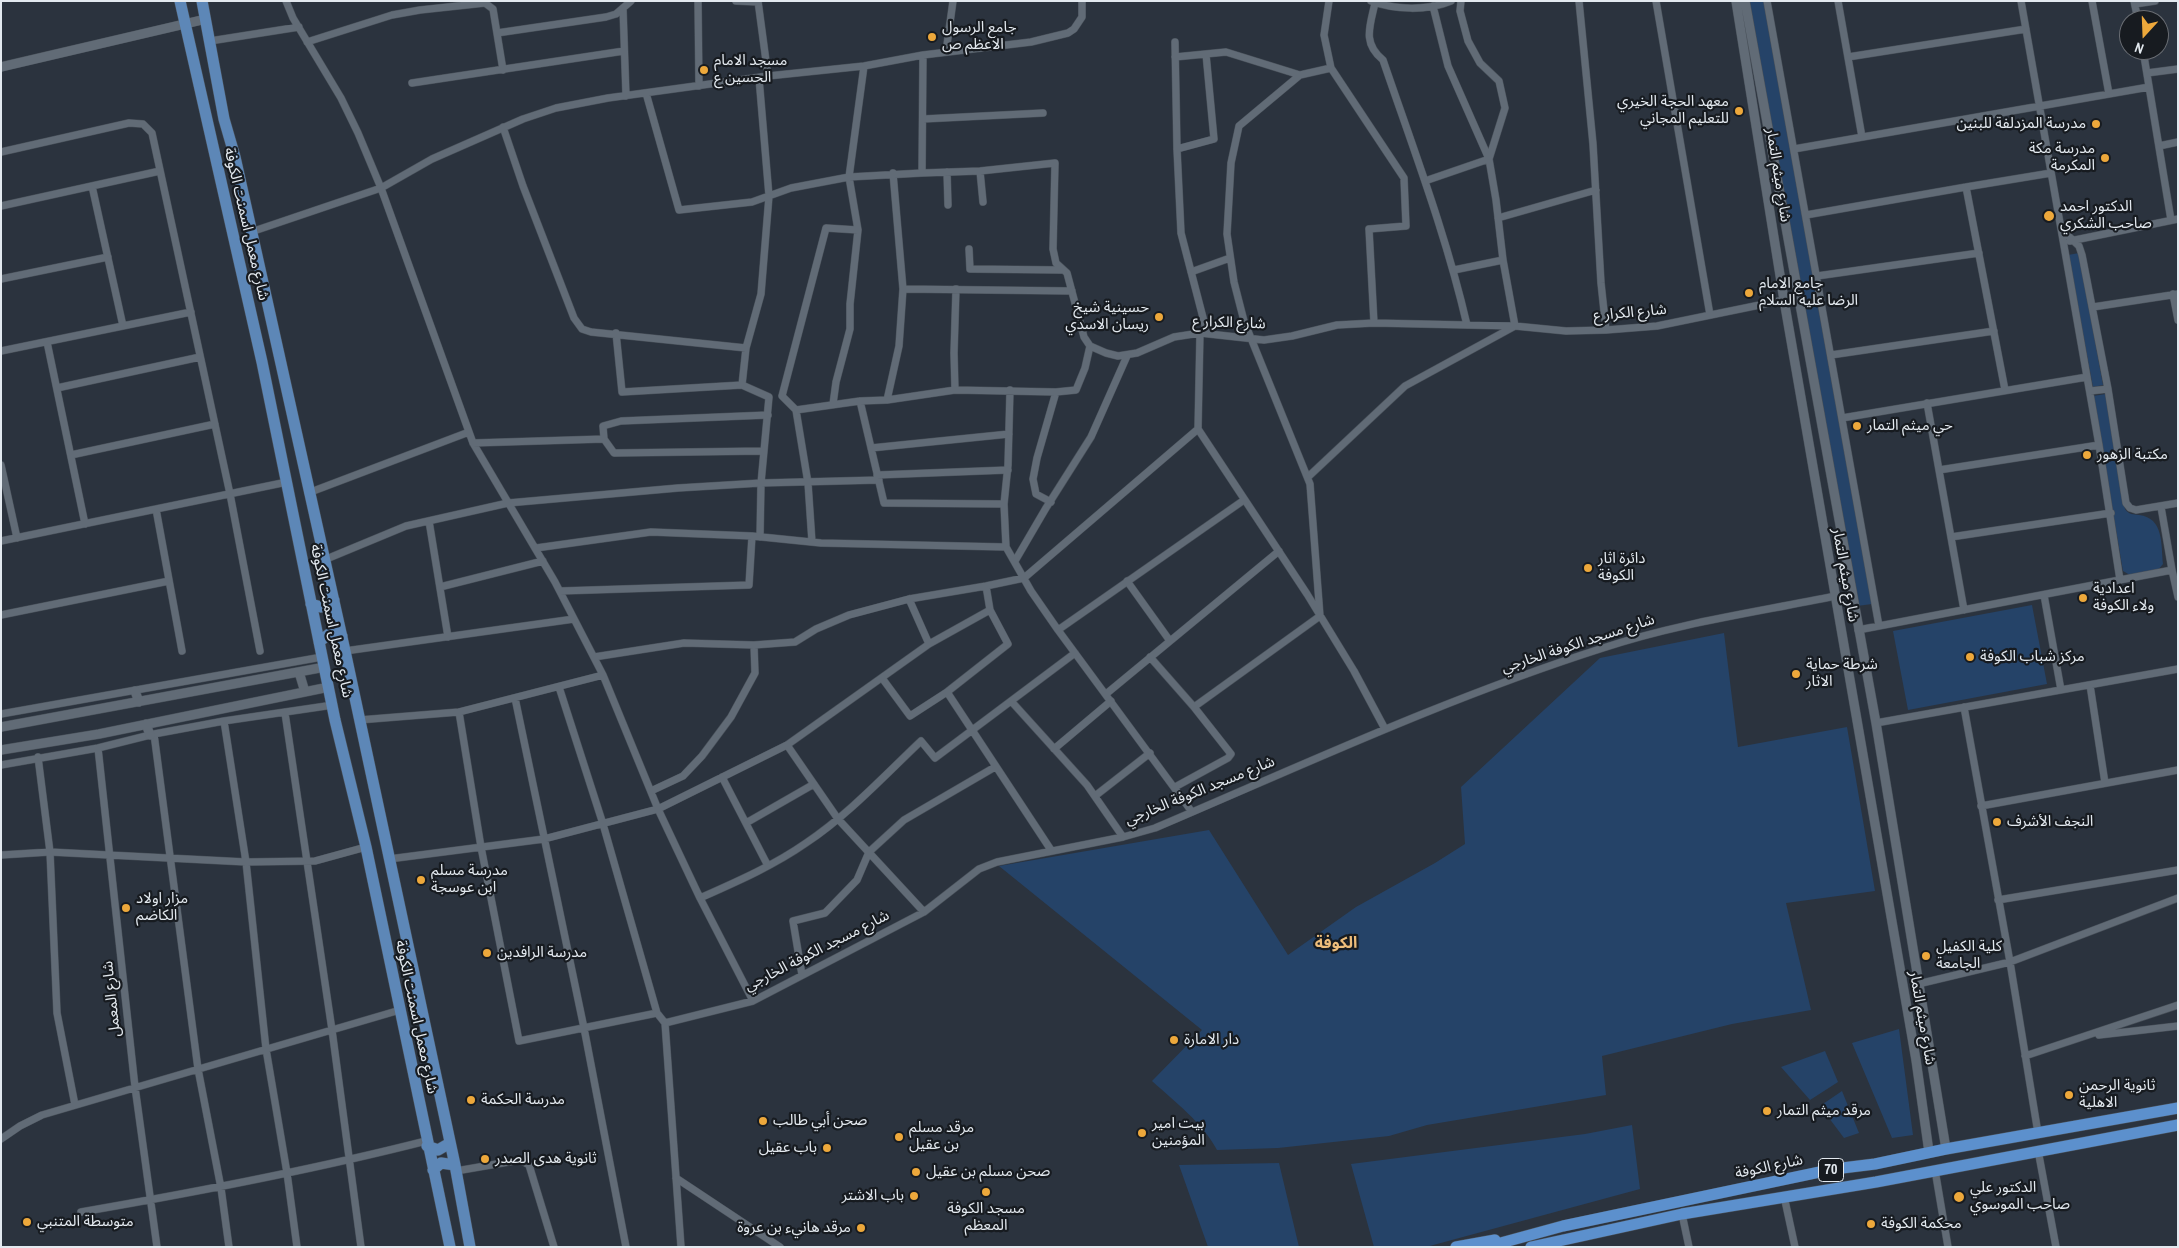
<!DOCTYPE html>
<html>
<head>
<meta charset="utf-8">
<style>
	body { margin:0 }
	#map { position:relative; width:2179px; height:1248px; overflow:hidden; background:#2b333e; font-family:"Archivo Narrow",sans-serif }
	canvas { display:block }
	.frame { position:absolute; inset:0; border:2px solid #e3e9ef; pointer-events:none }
	.north { position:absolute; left:2119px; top:10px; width:50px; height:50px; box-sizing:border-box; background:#171b20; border:1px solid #696d73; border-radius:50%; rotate:200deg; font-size:14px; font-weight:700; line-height:20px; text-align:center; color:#e3e9ef }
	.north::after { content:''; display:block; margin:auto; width:18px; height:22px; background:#eda83b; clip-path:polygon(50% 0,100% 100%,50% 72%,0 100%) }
</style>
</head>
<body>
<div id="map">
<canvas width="2179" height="1248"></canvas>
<div class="frame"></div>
<div class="north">N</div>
</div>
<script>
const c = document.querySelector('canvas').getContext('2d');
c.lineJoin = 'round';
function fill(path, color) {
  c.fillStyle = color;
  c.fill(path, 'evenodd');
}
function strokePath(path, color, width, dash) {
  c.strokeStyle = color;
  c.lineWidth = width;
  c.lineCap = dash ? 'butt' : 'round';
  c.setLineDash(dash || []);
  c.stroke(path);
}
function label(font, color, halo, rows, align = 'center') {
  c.font = font + ' "Archivo Narrow","Noto Sans Arabic",sans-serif';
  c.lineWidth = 4.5;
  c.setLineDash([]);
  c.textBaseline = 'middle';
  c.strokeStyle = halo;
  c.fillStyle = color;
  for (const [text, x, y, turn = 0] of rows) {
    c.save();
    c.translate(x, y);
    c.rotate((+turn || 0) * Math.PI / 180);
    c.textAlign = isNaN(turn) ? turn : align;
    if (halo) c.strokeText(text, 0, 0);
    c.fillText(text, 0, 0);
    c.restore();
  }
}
const green = new Path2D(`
	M1749 1H1765L1872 604 1857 606Z
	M2079 253 2103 385 2093 387 2068 255Z
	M2106 394 2125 509C2129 515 2133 514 2139 515 2164 518 2161 544 2163 564L2158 570 2130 575 2123 571 2093 396Z
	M2032 605 2047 684 1908 710 1893 631Z
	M1724 633 1738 747 1847 727 1875 891 1786 903 1811 1010 1732 1024 1602 1056 1606 1095 1427 1125 1389 1136 1278 1148 1217 1150C1202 1122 1175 1102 1152 1081L1202 1030 999 866 1209 830 1288 955 1356 907 1435 863 1465 844 1461 787 1600 658Z
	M1899 1029 1913 1135 1892 1138 1852 1043Z
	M1825 1051 1838 1082 1810 1100 1781 1067Z
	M1842 1091 1859 1133 1844 1138 1820 1106Z
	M1632 1125 1640 1189 1426 1247H1374L1351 1164 1585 1134Z
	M1279 1163 1299 1247H1208L1179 1165Z`);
const minor = new Path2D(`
	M286 1 293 18 341 98 358 133 381 188 473 443 555 582 603 675 658 809 700 898 753 1001
	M698 1 699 86
	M736 1 758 2
	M758 1 768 76
	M1329 1 1324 35 1331 68 1404 178 1406 226 1369 229 1374 323
	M1371 1C1395 10 1427 11 1451 1
	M1579 1 1593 144 1601 283 1606 330
	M1656 1 1710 315
	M1767 1 1879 626
	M1838 1 1862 137
	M2021 1 2099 445 2120 580
	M2092 1 2109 94
	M2134 1 2138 20
	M1375 3C1370 26 1362 43 1383 60 1413 148 1446 234 1467 325
	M2135 4 2155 1
	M623 8 626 96
	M497 33 606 17 616 14 631 1
	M210 41 299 27
	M307 42 392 15 420 10 485 3 493 9 503 70
	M1175 42 1177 149 1181 233 1207 333
	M2143 50 2171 220
	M946 52 953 1
	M923 55 922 173 980 171 1055 163 1053 249 1056 263 1067 273 1084 337 1090 346 1106 353 1118 356 1137 353 1174 337 1200 333 1264 340 1292 336 1337 325 1374 323 1515 326 1566 331 1606 330 1657 326 1784 300
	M1175 57 1226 52 1300 75
	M1848 57 2026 29
	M2147 73 2178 69
	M412 83 624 51
	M646 93 679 210 752 202 791 188 849 177 922 173
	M923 119 1043 113
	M503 127 523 186 574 318 582 329 591 332 746 348 761 294 769 196 759 78
	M2159 146 2178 142
	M1177 149 1214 139 1206 54
	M1794 149 2149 87
	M1 152 129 123 143 124 152 133 230 494 260 651
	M980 171 983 202
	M947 172 948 205
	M1425 181 1489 159 1448 66 1433 6
	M92 186 123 326
	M1 206 160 171
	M1806 215 1966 187
	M1498 218 1596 190
	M2062 230 2079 246 2082 255 2108 389 2126 503 2130 508 2136 510 2178 503
	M251 232 381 188 432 159 523 119 556 108 608 98 768 76 864 66 923 55 1031 42 1068 33 1074 29 1082 17V1
	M2070 241 2178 219
	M969 249 970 269 1061 270
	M1454 270 1503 260
	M1191 272 1230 258
	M1817 276 1979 253
	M1 279 108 257
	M903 289 1072 291
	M2173 294 2178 320
	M2093 307 2178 294
	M616 333 622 392 742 385
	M47 342 85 524
	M746 348 742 385 769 397 761 483 760 537
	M1 351 191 312
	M1831 355 1994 331
	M57 388 200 357
	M955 390 954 353 956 289
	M2005 390 1966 187 2051 173
	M2090 391 2108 389
	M887 400 899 346 903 289 893 173
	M860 401 884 503 1004 504
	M1927 403 1964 610
	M833 404 836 382 850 329V304L858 230 849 177 864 66
	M796 410 860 401 887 400 955 390 1056 392 1076 390 1085 368 1090 346
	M1842 418 2087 377
	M1198 429 1307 594 1354 671 1385 729
	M604 439 603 426 621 421 768 415
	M473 443 604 439 614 453 764 451
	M871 448 1009 434
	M71 455 215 424
	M1 465 17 538
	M1939 470 2099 445
	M877 475 1008 470
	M1308 477 1405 386 1515 326 1503 260 1496 200 1489 159 1505 108 1499 81 1480 63 1468 41 1460 11 1461 1
	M308 493 469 432
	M1051 502 1036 494 1033 479 1037 458 1056 392
	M156 509 182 651
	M429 521 448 637
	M1951 537 2111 513
	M1 541 287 482
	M812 542 808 483 796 410 782 396 826 228 858 230
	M1006 547 1004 504 1008 465 1010 390
	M536 548 651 532 752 536 821 543 1006 547 1031 591 1058 630 1192 812
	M324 560 406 526 508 503 678 488 761 483 879 480
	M1015 561 1046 508 1091 437 1127 356
	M2172 570 2178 597
	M1127 581 1170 641
	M440 587 543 561
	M560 591 749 585 752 536
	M2044 595 2061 690
	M909 599 929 644
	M1 615 169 581
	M1058 630 1244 500
	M1858 630 2172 570 2161 507
	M345 651 574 619
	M594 657 684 643 754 645 795 642 816 629 849 615 909 599 986 586 1024 578 1198 429 1200 333
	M1150 657 1194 707 1231 754 1228 758 1175 787
	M882 678 910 716 947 692 1008 644 990 610 986 586
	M2090 685 2105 783
	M559 687 603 824 657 1013 665 1023
	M947 692 1051 850
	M1106 694 1279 551
	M515 698 584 1028 626 1247
	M1011 701 1087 785 1123 837
	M1194 707 1320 616 1310 484 1244 321 1234 282 1227 234 1231 163 1239 126 1300 75 1331 68
	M1964 707 2010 962 2038 1133
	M459 712 481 847 519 1041 657 1013
	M285 713 332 1030 361 1247
	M1 714 322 657
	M359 720 459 712 603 675
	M224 721 246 862 266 1049 287 1173 297 1247
	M1876 723 2178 669
	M154 734 198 1069 221 1188 229 1247
	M787 745 838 819 924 912
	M98 748 135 1087 157 1247
	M1054 749 1111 701
	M38 757 50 852 57 1013 75 1105
	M1 765 98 748 154 734 224 721 333 705
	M722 777 768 866
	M651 791 683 776 702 756 731 717 755 673 754 645
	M1095 796 1150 753
	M1981 806 2178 770
	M746 823 814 784
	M1 855 50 852 246 862 315 861 366 847
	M389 859 544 839 658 809 787 745 929 644 990 610
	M700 898C736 882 773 866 806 843 848 815 884 776 921 741L935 758 1075 653
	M1998 900 2178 870
	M802 975 793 921 825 913 857 880 869 852 904 820 995 767
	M1918 984 2010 962 2178 898
	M665 1023 753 1001 924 912 979 869 997 862 1123 837 1155 828C1303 765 1449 697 1603 648 1678 623 1758 612 1835 596
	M665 1023 681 1247
	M2099 1035 2178 1026
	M2025 1056 2178 1005
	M1 1139 20 1126 42 1115 400 1010
	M2038 1150 2056 1247
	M1935 1170 1948 1247
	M456 1171 520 1160 529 1165 554 1247
	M676 1178 780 1247
	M1784 1196 1795 1247
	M81 1212C197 1192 312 1170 426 1141
	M1682 1214 1689 1247`);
const tertiary = new Path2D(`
	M1736 1 1784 300 1916 1060 1929 1152
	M1745 1 1876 723 1946 1149
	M1 67 206 19
	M299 672 305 692
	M135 691 139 702
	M146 724 150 735
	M1 727 325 667
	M1 750 99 734 329 687`);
const primary = new Path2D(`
	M180 1 262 362 335 720 366 847 450 1247
	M202 1 224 119 235 157 345 651 455 1165 470 1247
	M311 604 321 607 334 600
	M319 642 329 634 342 636
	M427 1146 438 1150 450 1143
	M433 1170 441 1163 455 1165`);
const trunk = new Path2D(`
	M1456 1247 1495 1240
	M1486 1247 1563 1226 1834 1169 1875 1164 1946 1149 2178 1108
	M1531 1247 1682 1214 1876 1182 2178 1125`);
const markers = [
	[932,37,5,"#eda83b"],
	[704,70,5,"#eda83b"],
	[1739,111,5,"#eda83b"],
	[2096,124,5,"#eda83b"],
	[2105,158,5,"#eda83b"],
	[2049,216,6,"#eda83b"],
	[1749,293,5,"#eda83b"],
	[1159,317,5,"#eda83b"],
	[1857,426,5,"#eda83b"],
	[2087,455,5,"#eda83b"],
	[1588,568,5,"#eda83b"],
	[2083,598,5,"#eda83b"],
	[1970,657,5,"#eda83b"],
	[1796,674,5,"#eda83b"],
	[1997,822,5,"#eda83b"],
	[421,880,5,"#eda83b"],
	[126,908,5,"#eda83b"],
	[487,953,5,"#eda83b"],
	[1926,956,5,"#eda83b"],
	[1174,1040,5,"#eda83b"],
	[2069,1095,5,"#eda83b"],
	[471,1100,5,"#eda83b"],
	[1767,1111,5,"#eda83b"],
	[763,1121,5,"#eda83b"],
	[1142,1133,5,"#eda83b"],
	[899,1137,5,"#eda83b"],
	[827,1148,5,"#eda83b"],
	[485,1159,5,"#eda83b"],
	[916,1172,5,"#eda83b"],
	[986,1192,5,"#eda83b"],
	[914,1196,5,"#eda83b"],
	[1959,1197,6,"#eda83b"],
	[27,1222,5,"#eda83b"],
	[1871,1224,5,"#eda83b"],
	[861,1228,5,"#eda83b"]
];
const shields = [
	[1831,1170,25]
];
const shieldNames = [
	["70",1831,1170]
];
const poiNames = [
	["جامع الرسول",942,28],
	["الاعظم ص",942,45],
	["مسجد الامام",714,61],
	["الحسين ع",714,78],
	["معهد الحجة الخيري",1729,102,"right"],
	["للتعليم المجاني",1729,119,"right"],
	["مدرسة المزدلفة للبنين",2086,124,"right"],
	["مدرسة مكة",2095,149,"right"],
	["المكرمة",2095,166,"right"],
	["الدكتور احمد",2060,207],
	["صاحب الشكري",2060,224],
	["جامع الامام",1759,284],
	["الرضا عليه السلام",1759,301],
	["حسينية شيخ",1149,308,"right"],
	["ريسان الاسدي",1149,325,"right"],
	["حي ميثم التمار",1867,426],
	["مكتبة الزهور",2097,455],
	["دائرة اثار",1598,559],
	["الكوفة",1598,576],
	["اعدادية",2093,589],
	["ولاء الكوفة",2093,606],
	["مركز شباب الكوفة",1980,657],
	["شرطة حماية",1806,665],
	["الاثار",1806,682],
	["النجف الأشرف",2007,822],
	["مدرسة مسلم",431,871],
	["ابن عوسجة",431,888],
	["مزار اولاد",136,899],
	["الكاضم",136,916],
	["كلية الكفيل",1936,947],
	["الجامعة",1936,964],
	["مدرسة الرافدين",497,953],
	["دار الامارة",1184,1040],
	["ثانوية الرحمن",2079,1086],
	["الاهلية",2079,1103],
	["مدرسة الحكمة",481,1100],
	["مرقد ميثم التمار",1777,1111],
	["صحن أبي طالب",773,1121],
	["بيت امير",1152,1124],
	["المؤمنين",1152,1141],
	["مرقد مسلم",909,1128],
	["بن عقيل",909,1145],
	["باب عقيل",817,1148,"right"],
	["ثانوية هدى الصدر",495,1159],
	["صحن مسلم بن عقيل",926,1172],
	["الدكتور علي",1970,1188],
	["صاحب الموسوي",1970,1205],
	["باب الاشتر",904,1196,"right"],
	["مسجد الكوفة",986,1209,"center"],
	["المعظم",986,1226,"center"],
	["متوسطة المتنبي",37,1222],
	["محكمة الكوفة",1881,1224],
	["مرقد هانيء بن عروة",851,1228,"right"]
];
const streetNames = [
	["شارع ميثم التمار",1778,175,81],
	["شارع معمل اسمنت الكوفة",246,224,77],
	["شارع الكرار ع",1630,313,-5],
	["شارع الكرار ع",1229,323,2],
	["شارع ميثم التمار",1845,575,80],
	["شارع معمل اسمنت الكوفة",331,621,78],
	["شارع مسجد الكوفة الخارجي",1578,644,-18],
	["شارع مسجد الكوفة الخارجي",1200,791,-22],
	["شارع مسجد الكوفة الخارجي",817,951,-27],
	["شارع المعمل",112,999,-96],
	["شارع معمل اسمنت الكوفة",416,1017,78],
	["شارع ميثم التمار",1922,1018,80],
	["شارع الكوفة",1769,1167,-12]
];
const neighbourhoodNames = [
	["الكوفة",1336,944]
];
fill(green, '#254368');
strokePath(minor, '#49515a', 8);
strokePath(tertiary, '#49515a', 10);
strokePath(primary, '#49515a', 12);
strokePath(trunk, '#49515a', 12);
strokePath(minor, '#616b76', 7);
strokePath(tertiary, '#616b76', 9);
strokePath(primary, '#5d87b7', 11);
strokePath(trunk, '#5c90cd', 11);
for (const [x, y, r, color] of markers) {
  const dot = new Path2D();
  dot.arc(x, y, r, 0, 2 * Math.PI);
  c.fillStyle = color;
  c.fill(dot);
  strokePath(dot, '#171b20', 2);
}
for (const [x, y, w] of shields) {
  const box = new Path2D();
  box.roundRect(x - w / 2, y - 11.5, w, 23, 4);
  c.fillStyle = '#171b20';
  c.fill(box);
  strokePath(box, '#e3e9ef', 1);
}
label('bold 14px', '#e3e9ef', null, shieldNames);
label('15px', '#e3e9ef', '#171b20', poiNames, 'left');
label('15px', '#e3e9ef', '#171b20', streetNames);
label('bold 16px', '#edbd7b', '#171b20', neighbourhoodNames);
</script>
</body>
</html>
